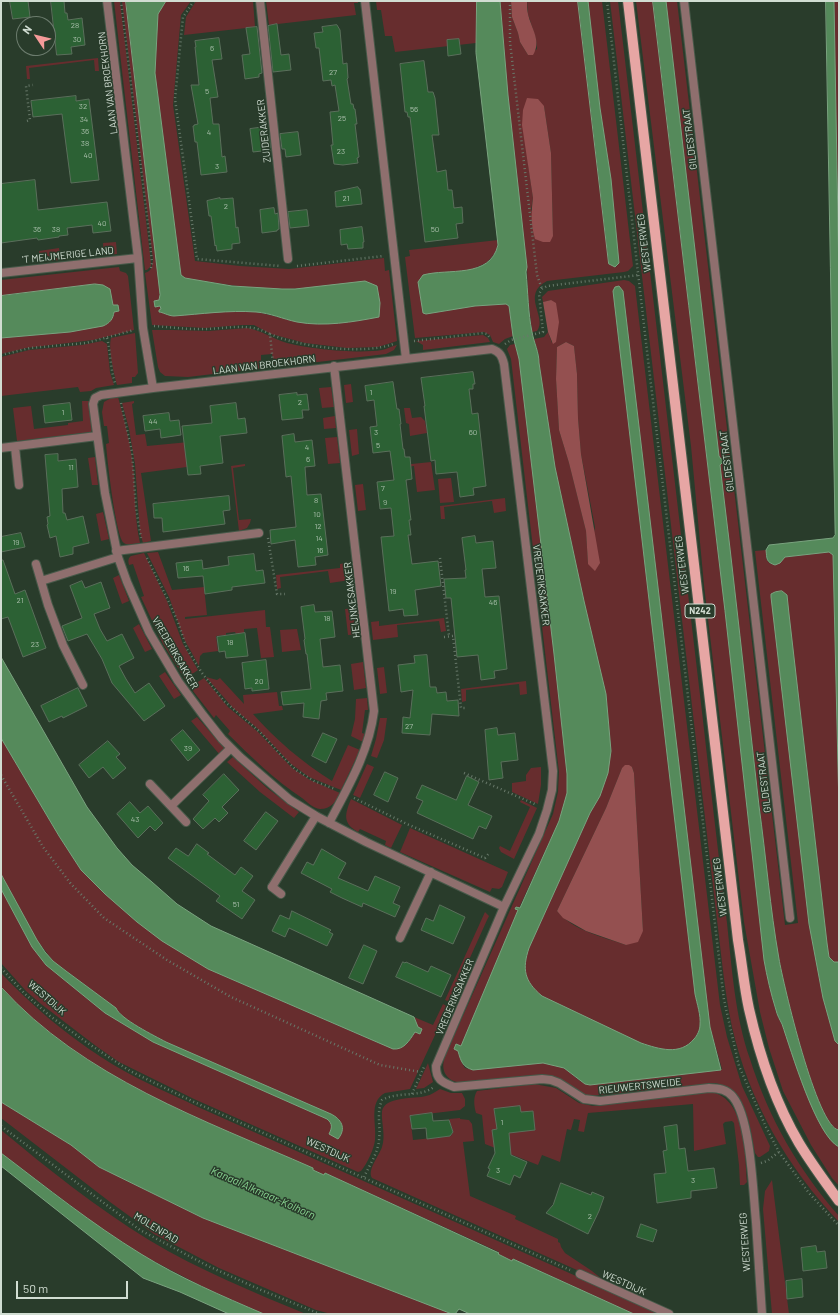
<!DOCTYPE html>
<html>
<head>
<meta charset="utf-8">
<style>
	body { margin:0 }
	#map { position:relative; width:840px; height:1315px; overflow:hidden; background:#293c2b; font-family:Barlow,sans-serif }
	canvas { display:block }
	.frame { position:absolute; inset:0; border:2px solid #d1ddd2; pointer-events:none }
	.north { position:absolute; left:16px; top:16px; width:40px; height:40px; box-sizing:border-box; background:#293c2b; border:1px solid #6c7c6e; border-radius:50%; rotate:305deg; font-size:11px; font-weight:700; line-height:16px; text-align:center; color:#d1ddd2 }
	.north::after { content:''; display:block; margin:auto; width:14px; height:18px; background:#f59b99; clip-path:polygon(50% 0,100% 100%,50% 72%,0 100%) }
	.scale { position:absolute; left:16px; top:1281px; width:112px; height:18px; box-sizing:border-box; border:2px solid #d1ddd2; border-top:0; padding-left:5px; font-size:12px; line-height:14px; white-space:nowrap; color:#d1ddd2; -webkit-text-stroke:3px #293c2b; paint-order:stroke }
</style>
</head>
<body>
<div id="map">
<canvas width="840" height="1315"></canvas>
<div class="frame"></div>
<div class="north">N</div>
<div class="scale">50 m</div>
</div>
<script>
const c = document.querySelector('canvas').getContext('2d');
c.lineJoin = 'round';
function fill(path, color) {
  c.fillStyle = color;
  c.fill(path, 'evenodd');
}
function strokePath(path, color, width, dash) {
  c.strokeStyle = color;
  c.lineWidth = width;
  c.lineCap = dash ? 'butt' : 'round';
  c.setLineDash(dash || []);
  c.stroke(path);
}
function label(font, color, halo, rows, align = 'center') {
  c.font = font + ' Barlow,sans-serif';
  c.lineWidth = 3;
  c.setLineDash([]);
  c.textBaseline = 'middle';
  c.strokeStyle = halo;
  c.fillStyle = color;
  for (const [text, x, y, turn = 0] of rows) {
    c.save();
    c.translate(x, y);
    c.rotate((+turn || 0) * Math.PI / 180);
    c.textAlign = isNaN(turn) ? turn : align;
    if (halo) c.strokeText(text, 0, 0);
    c.fillText(text, 0, 0);
    c.restore();
  }
}
const green = new Path2D(`
	M114 1H120L151 263V266L147 270H145Z
	M122 1H126L160 295 159 300 154 301 155 307 160 306 161 312H257L299 322 380 303 377 286C337 287 297 290 258 288 233 286 209 282 185 278L181 275 155 73 158 14 166 1H191L181 15 173 105 195 261 240 266 289 269 384 258 385 271 389 270 397 341 378 347 347 348 305 343 290 339 271 334 254 325H242L205 328 152 325 145 273C152 271 152 266 153 260Z
	M196 1H253L255 27 184 35 186 17Z
	M266 1H358V3H354L356 15 269 25Z
	M376 1H477L476 43 395 52 392 36H385L381 10H377Z
	M500 1H511L512 17 518 33 520 42 528 55 537 49 536 39 528 14 527 1H578L609 264 616 267 619 263 611 179 600 108 588 1H602L633 266 628 271 624 272 547 281C520 295 548 317 537 331L532 332 528 297 527 267 508 95ZM544 106 551 153 553 236 531 210 533 198 528 163Z
	M610 1H618C646 238 674 475 702 712 710 782 718 853 727 923 732 969 735 1016 750 1059 769 1119 798 1169 839 1216V1222C787 1167 749 1101 732 1027 724 989 721 950 716 912Z
	M636 1H653L725 611 764 960 769 984 776 1012 838 1147H839V1186L832 1178 811 1145 783 1091 769 1048 760 1012 744 922 704 585 691 446Z
	M666 1H677L785 925 798 923 755 551 766 550C766 553 766 558 767 560 772 569 781 562 785 557L829 552 833 555 839 809V962H834L829 957 827 943 800 707 809 924 823 998 835 1041 839 1045V1130C817 1129 783 982 779 959 770 909 766 859 760 809 746 694 734 580 720 465L723 459H721L719 456Z
	M834 1H839V281Z
	M98 58 99 71H95L94 60 29 68 30 79H27L26 66Z
	M498 240 497 250 491 258 486 263 473 269 426 314 475 306 506 304 509 306 513 336 505 339 499 344 493 342 490 335 484 332 415 338 405 257 410 256 409 250Z
	M116 242 117 254 104 255 103 243Z
	M59 248 61 260 40 262 39 251Z
	M119 267 120 271 126 273 128 276 134 330 93 340 26 348 1 354V338L70 332 114 315V312L119 311 113 306 112 298 19 293 1 296V280Z
	M624 280 629 281 635 286 720 1005 727 1037 742 1086 770 1146 769 1151 760 1157H758L755 1153C751 1133 748 1102 731 1089 726 1086 721 1085 716 1083L590 1096 585 1095 557 1078 546 1075H532L460 1083C446 1080 440 1071 445 1056L553 814 558 792 559 772 511 359 507 349 510 345 515 344 519 359 554 654 567 774V793L559 821 519 908 517 907 516 909 518 910 461 1046 456 1044 462 1063 465 1068 473 1070 543 1063C551 1064 559 1066 565 1069 574 1075 580 1083 590 1085L721 1070 722 1069 710 1027 702 965 623 291H613L695 994C697 1004 701 1015 700 1025 700 1030 697 1036 694 1039 680 1056 659 1049 641 1043L541 996C524 981 522 969 529 948L590 813 600 796 611 751 606 694 584 601 555 467 539 363V355L534 339 544 337 548 332 552 343 551 300 543 302 542 297 548 291ZM566 342 574 346 577 374 578 418 581 454 595 527 588 564 586 531 569 463 559 430 556 379 557 347ZM632 767 634 773 643 931 626 945C603 937 574 931 557 911L606 808 622 768Z
	M247 328C261 330 273 339 287 343 311 349 358 354 382 350 387 349 392 346 397 345L394 350 386 354 275 367 272 354 261 355V362L271 361 272 367 188 377 165 376 160 372 158 367 152 330H173L208 331Z
	M135 333 138 373 135 377H132V383L117 385C114 374 108 349 111 338Z
	M483 335 488 338 490 342 423 350V345L416 341Z
	M102 341 107 344 110 372 114 385 96 388 91 391 80 392 78 387 1 396V357L29 350 82 345Z
	M351 384 353 402 346 403 344 385Z
	M331 387 334 407 322 408 319 388Z
	M118 397C125 422 132 449 134 475 135 498 135 520 140 543 135 543 128 546 124 543 116 538 107 458 106 444L109 443 107 426H104L102 412 104 402 111 398Z
	M82 401H89L92 429 91 432 17 441 13 408 31 406 34 429 68 425V423L83 421Z
	M134 401V403L132 404 136 435 145 434 147 446 189 442 202 465 141 473 151 541 143 543 140 533 135 464 129 429 122 403Z
	M404 408H410L412 418 421 417 425 421 427 433 410 436 409 424 406 423Z
	M335 416 336 428 324 429 323 418Z
	M357 429 359 454 352 456 349 430Z
	M337 437 340 463 328 464 325 438Z
	M95 457 98 485H92L88 458Z
	M431 462 435 490 417 492 414 466 393 469 392 466Z
	M245 464V466L233 468 239 520 251 519 250 523 247 528 239 531 231 466Z
	M451 478 454 502 440 503 438 479Z
	M363 484 366 510 358 511 355 485Z
	M505 498 506 511 494 513 492 501 444 507 445 519H441L440 506Z
	M103 512 109 539 101 541 96 514Z
	M158 552 172 590 204 587 207 615 185 617V619L265 610 266 627H270L274 657 261 658 257 628 244 629V633L236 634 235 632 226 633V635L216 636 218 651 203 653 200 656 199 666 184 639 169 597 147 553Z
	M144 553 167 601 183 644 198 670 185 679 163 644 141 597 144 596 133 564 129 565C128 561 128 558 131 556Z
	M351 562 352 563 349 564 350 580 330 583 328 571 280 577 281 588 277 589 276 575 340 568V564Z
	M119 575 129 601 122 604 113 578Z
	M357 608 360 634 348 635 345 609Z
	M444 618 446 631 441 632 439 621 397 625 398 637 373 640 371 622 379 621V626Z
	M139 624 152 649 145 652 133 628Z
	M297 629 301 650 282 652 280 630Z
	M363 662 366 688 354 690 351 664Z
	M384 667 387 693 380 694 377 668Z
	M165 672 181 695 174 699 159 676Z
	M206 677 217 680 220 678 244 704 243 695 277 692 279 706H282L283 710 253 714C276 740 302 762 332 781L348 745 360 750 341 790 309 777 291 764 257 728 233 708Z
	M204 678 228 707 258 732 292 768 310 780 340 793C337 801 331 809 320 809 313 808 307 802 302 798 275 780 251 757 228 734L230 731 216 715 214 718 190 687Z
	M526 681 527 694 520 695 519 684 466 690V701L462 702 461 689Z
	M367 698 368 710H365L362 733 365 734 363 742 351 736 355 719 356 699Z
	M197 717 225 749 220 755 191 721Z
	M380 718H387L384 740 377 758 371 756 376 739Z
	M1 738 59 836 81 870 106 894 137 922 208 969 381 1044H407L415 1032 420 1034 414 1017 433 1025 443 1004 448 1007 410 1089 385 1093C368 1102 377 1124 375 1140 374 1149 367 1164 361 1171L358 1172 194 1099 119 1062 96 1046 41 1004 26 991 1 963V889L32 946 46 965 105 1013 153 1042 327 1119 331 1122V1129L340 1120 331 1114 166 1042C154 1035 120 1019 116 1008L53 961 37 940 1 874Z
	M233 757 267 788 299 812 294 818 260 792 227 762Z
	M367 764 374 767 360 798 353 795Z
	M541 767V785L538 804 512 792V783L526 781V775L531 768Z
	M351 799 402 825 391 848 385 845 386 841 360 829 358 832C342 823 345 814 351 799Z
	M521 800 537 808 514 859 501 852 499 848 500 846 510 851 530 807 520 802Z
	M410 828 508 872 502 887 499 889 492 888 490 892 400 852Z
	M485 912 489 916 487 920 450 1002 445 1000Z
	M1 973C30 1004 64 1033 101 1057 131 1077 165 1091 198 1107L661 1314H634L514 1259 513 1261 498 1254 499 1252 325 1173 324 1175 312 1169 313 1168C203 1120 83 1078 1 987Z
	M428 1063 433 1082 424 1088 416 1089Z
	M534 1084 556 1088 579 1103 593 1106 712 1092C746 1100 745 1154 747 1182L744 1185H740L739 1165 734 1123 732 1121 725 1122 723 1124 726 1144 694 1151 693 1104 588 1113 584 1132 578 1131 580 1120 574 1119 571 1130 567 1129 560 1162 542 1155 538 1165 485 1144 482 1115 476 1113C474 1106 473 1097 477 1091Z
	M440 1089 451 1093H462L465 1099V1106L460 1110 410 1116 413 1140 451 1136 453 1132 449 1119 460 1118V1119L469 1120 472 1124 474 1141 463 1142 470 1196 516 1216 515 1219 558 1239V1242L560 1243 561 1247 565 1253 592 1271 608 1284 372 1178C367 1170 379 1156 382 1147 386 1135 381 1123 382 1111 385 1096 415 1099 426 1096 431 1095 435 1092 440 1089Z
	M1 1102 71 1145 99 1167 203 1218 452 1314H331L316 1310 219 1268 154 1234 110 1202 1 1118Z
	M1 1130C48 1169 97 1208 149 1240 199 1270 253 1292 306 1314H264L209 1290 142 1255 95 1224 1 1153Z
	M772 1180 789 1314H772L763 1209 765 1191Z`);
const forest = new Path2D(`
	M511 1H527C527 5 527 10 528 14 531 28 542 41 533 55H528L520 42 518 33 512 17Z
	M527 98 538 99 544 106 551 153 553 236 550 242H543L535 239C531 225 531 213 533 198L522 125 523 110Z
	M551 300 556 303 559 322 556 342 553 344 548 332 543 302Z
	M566 342 574 346 577 374 578 418 581 454 600 563 595 571 588 564 586 531 569 463 559 430 556 379 557 347Z
	M625 765H629L632 767 634 773 643 931 638 942 626 945 586 931 563 918 557 911 606 808 622 768Z`);
const water = new Path2D(`
	M126 1H166L158 14 155 73 181 275 185 278 232 286 282 289H295L365 281 377 286 380 303 379 317C353 322 324 327 297 322 283 319 270 313 256 312 229 310 201 314 174 316 169 316 162 312 159 312V310L161 309 160 306 155 307 154 301 159 300 160 295Z
	M477 1H500L508 95 527 267 526 272C528 292 528 313 532 332 534 343 539 352 539 363L555 467 584 601 606 694 611 751 608 773 600 796 590 813 529 948C522 969 524 981 542 996L641 1043C659 1049 680 1056 694 1039 697 1036 700 1030 700 1025 701 1015 697 1004 695 994L613 291 615 287 619 286 623 291 710 1027 721 1070 590 1085 585 1084 564 1068 543 1063 473 1070C463 1067 461 1062 458 1051L454 1049 456 1044 461 1046 518 910 515 909 516 907 520 908 559 821 567 793V774L554 654 519 359 513 336 509 306 506 304 475 306 426 314 423 313 418 282 423 275C448 268 490 279 498 245L476 53Z
	M578 1H588L600 108 611 179 619 263 615 267 609 264Z
	M653 1H666L719 456 721 459H723V462L720 465C734 578 746 692 759 806 766 856 770 908 779 959 783 982 817 1129 839 1130V1147C816 1136 791 1050 782 1024 780 1020 777 1015 776 1010 771 994 767 977 764 960L725 611Z
	M826 1H834L839 281V809L833 555 829 552 785 557 780 563 775 565C766 562 767 559 766 550L769 545 833 538 835 535Z
	M95 284 103 285 110 289 113 305H118L119 311 114 312C113 319 110 323 103 326L70 332 1 338V296Z
	M782 591 787 595 789 614 827 943 829 957 834 962H839V1045L835 1041 823 998 809 924 771 597V594L775 592Z
	M1 657 87 807 117 848 132 865 152 882 177 904 211 926 414 1017 418 1027 422 1029 420 1034 415 1032C409 1041 404 1050 393 1049L208 969 162 941 137 922 105 894 81 870 59 836 1 738Z
	M1 874 37 940 45 952 53 961 66 971 116 1008C120 1019 155 1036 166 1042L331 1114C341 1119 347 1128 338 1139L329 1134C332 1128 333 1124 327 1119L153 1042 105 1013 46 965 32 947 1 889Z
	M1 987C83 1078 204 1120 313 1168V1170L324 1175 325 1173 499 1253 498 1254 512 1261 513 1259 634 1314H470L459 1309 455 1314H452L203 1218 99 1167 71 1145 1 1102Z
	M1 1153C47 1188 92 1224 141 1254 180 1278 222 1296 264 1314H229L180 1292 143 1278 1 1166Z`);
const building = new Path2D(`
	M10 1H28L30 17 13 19Z
	M51 1H64L65 13H67L68 20 82 18 85 45 71 47 72 54 57 55Z
	M277 24 281 55 289 54 291 70 273 72 268 26Z
	M337 25 340 30 343 64 347 63 348 78 347 79 351 104H353L354 109H355L357 124H355L359 157 357 158 358 163 343 165 334 164 331 145H333L330 112 339 111 335 85 332 86 331 80 323 81 319 48H316L314 33 323 32 322 27Z
	M257 27 262 73 259 74V77L245 79 242 55 250 54 246 28Z
	M219 38 222 59 212 60 218 97 210 98 213 124H219L222 157 225 156 227 172 201 175 197 142H195L193 126H194V125L198 124 191 85H199L195 47H196L195 41Z
	M459 39 461 54 448 56 447 40Z
	M424 61 428 92H433L435 98 439 135H432L437 172 446 170 448 190H452L454 208 462 207 463 223 456 224 458 238 425 242 410 117H408L407 112H405L400 64Z
	M76 96V101L89 99 99 180 71 183 62 114 33 117 31 101Z
	M265 127 266 135H269L271 150 253 152 250 129Z
	M298 132 301 155 286 157 285 149H282L280 134Z
	M35 180 38 210 107 202 111 231 93 233 92 225 67 228 68 235 59 236V237L38 240 37 238 1 243V184Z
	M358 187 359 189H360L362 204 336 207 335 192Z
	M220 198V199L233 198 236 228 238 227 240 243 232 244V249L217 251 216 245 215 246 211 216H209L207 201Z
	M274 208 275 214 278 213 279 229 277 230V231L262 233 260 210Z
	M307 210 309 226 290 228 288 212Z
	M362 227 364 242H363V248L348 249 347 244 341 245 340 230Z
	M473 372 475 384H473V389H469L472 414 478 413 486 486 473 488 474 495 460 497 457 472 436 474 435 460 431 461 424 406H425L421 378Z
	M393 382 397 409H399L401 424H400L403 449H404L405 457H410L412 479 406 480 410 513 411 520H409L411 535H408L412 564 438 561 441 586 415 590 418 615 404 616 403 609 389 611 381 537 394 536 391 508 380 509 377 482 394 480 390 451 373 453 370 427 377 426 374 400 367 401 365 386Z
	M297 393V395L307 394 309 410H302L303 418 282 420 279 395Z
	M70 403 72 420 45 423 43 406Z
	M236 403 238 419 245 418 247 433 220 436 223 463 200 466 201 474 188 475 182 426 212 423 210 406Z
	M169 413 170 421 179 420 181 435 161 438 160 429 145 431 143 416Z
	M294 434 295 442 312 440 315 466 305 467 307 495 321 494 328 555 315 557 316 565 298 567 295 540 271 544 270 530 296 527 291 476 286 477 282 436Z
	M58 454V461L76 459 78 487 62 489 63 513H65L67 520 83 516 89 543 73 547V554L60 557 56 536 50 538 47 525 48 524 47 517 50 516 45 455Z
	M229 496 230 510 223 511 225 524 163 532 162 518H154L153 504Z
	M21 533 25 547 1 552V537Z
	M475 536 476 543 493 541 496 568 482 569 485 597 499 596 507 669 494 671 495 678 481 680 478 655 457 657 451 598H446L444 579 466 578 465 570H466L462 538Z
	M254 554 256 571 263 570 265 583 232 587V590L205 594 203 576 178 578 176 563 202 560 203 569 229 565 228 557Z
	M1 560H3L15 594 25 590 46 648 23 657 8 617 1 619Z
	M82 581 85 588 101 582 110 608 94 614 100 629 107 641 122 634 134 658 119 666 126 679 135 693 149 683 165 706 144 721 112 683 102 659 87 634 68 641 62 626 82 618 70 586Z
	M314 605 315 612 332 611 335 637 320 639 323 667 340 665 343 691 326 693 327 700 321 701 319 719 303 717 304 703 283 705 281 692 311 689 307 654H306L304 640 305 639 301 607Z
	M245 633 248 656 226 658 225 651 219 652 217 637Z
	M427 655 430 687H436L437 693 446 692 447 701 458 700 459 716 432 714 430 735 402 733 403 717 410 718 413 690 401 692 398 665 415 663 414 656Z
	M266 660 269 689 252 691V688L245 689 242 663Z
	M78 688 87 706 63 718 62 716 49 722 41 706Z
	M497 728 498 735 515 733 518 760 501 762 503 778 489 780 485 730Z
	M183 730 200 750 188 761 171 740Z
	M323 733 337 739 326 763 312 756Z
	M108 741 120 754 116 757 126 768 113 779 103 767 89 778 79 765Z
	M385 772 398 778 388 802 374 795Z
	M224 774 239 790 222 807 228 813 219 822 215 818 203 829 193 819 209 801 203 795Z
	M467 776 479 782 468 805 492 816 486 829 479 826 473 839 417 813 423 801 416 798 422 785 456 800Z
	M130 802 140 813 148 806 163 823 155 831 150 826 138 838 117 814Z
	M266 812 278 821 256 850 244 841Z
	M197 844 209 853 207 854 235 875 241 867 253 876 242 891 255 900 242 919 216 901 220 896 168 858 176 848 188 856Z
	M322 849 346 863 338 878 368 891 375 876 400 887 393 903 400 906 395 917 363 903 362 907 342 898 330 892 332 889 301 873 307 862 313 865Z
	M440 905 465 917 453 944 421 930 426 918 433 921Z
	M292 911 331 930 329 932 333 934 327 946 289 928 285 937 272 931 280 915 289 919Z
	M364 945 377 951 363 984 349 978Z
	M403 962 405 963 406 962 428 972 431 966 451 975 441 997 396 977Z
	M520 1106 521 1112 533 1111 535 1130 509 1133 511 1155 527 1162 520 1178 514 1175 510 1185 487 1176 490 1169 488 1168 495 1153 492 1130 497 1129 494 1109Z
	M432 1113 433 1121 449 1120 453 1132 450 1136 427 1139 426 1128 412 1129 410 1116Z
	M677 1125 679 1149 685 1148 688 1171 714 1168 717 1188 691 1191V1198L657 1203 654 1174 666 1173 663 1151 667 1150 664 1127Z
	M561 1183 591 1195 592 1192 604 1197 599 1211 588 1234 546 1213 553 1205Z
	M641 1224 657 1230 653 1242 637 1237Z
	M816 1246 817 1252 825 1251 827 1268 803 1271 801 1248Z
	M802 1279 803 1297 787 1299 786 1281Z`);
const path = new Path2D(`
	M121 1 149 233 152 263 151 268
	M194 1 183 17 175 99 197 259 280 266
	M510 1V42L537 275 542 289
	M607 1 645 334 724 1000 739 1066 766 1127 779 1152 809 1193 839 1226
	M27 121 30 120 26 86 33 85
	M297 266 383 256
	M154 326C169 327 183 329 197 329 224 330 246 321 270 334L273 364
	M270 334C299 347 364 355 393 344
	M107 338C111 353 110 368 115 383
	M414 341 483 333 487 334 490 338
	M505 344 511 340 543 332 539 294 542 289 547 286 639 275
	M1 355 30 348 86 343 134 330
	M121 403 132 452 136 508 141 538
	M268 538 277 594H285
	M147 558 167 598 178 622 187 649 202 673 224 701 260 732 280 754 296 770 314 781 335 789
	M440 558 449 636
	M444 637 453 636 461 708H466
	M464 773 537 805
	M1 775 43 847 71 884 104 918 167 960 231 997 380 1065 421 1072
	M354 798 407 824 485 858 490 852
	M1 968 25 994 50 1016 86 1042 130 1071 194 1102 570 1270
	M412 1094 424 1067
	M1 1126 140 1230 206 1265 261 1290 320 1314
	M761 1163 767 1161 779 1152
	M364 1177C369 1166 378 1153 379 1140 381 1126 376 1114 382 1100 398 1091 419 1098 434 1087`);
const lane = new Path2D(`
	M272 887 281 894`);
const street = new Path2D(`
	M107 1 138 258 143 328 153 388 406 359 365 1
	M260 1 288 259
	M684 1 790 918
	M1 273 138 258
	M406 359 492 349C500 352 502 356 504 364L553 771 552 790 547 810 539 834 504 907 436 1066C436 1080 442 1082 454 1087L542 1079 551 1080 559 1083 584 1099 600 1101 709 1088C718 1088 727 1089 733 1097 751 1119 753 1193 756 1222 758 1253 760 1283 762 1314
	M153 388 101 395 95 398 93 404 105 493 118 557 127 582 149 632 178 681 203 715 222 739 240 757 290 800 316 816 366 842 504 907
	M15 447 19 485
	M1 448 97 436
	M116 551 259 533
	M36 564 48 605 63 645 83 685
	M41 581 118 557
	M150 784 186 822
	M171 806 231 748
	M329 823C348 787 369 752 374 711L334 366
	M272 887 316 816
	M400 938 431 872
	M580 1274 669 1314`);
const primary = new Path2D(`
	M628 1 738 940C742 963 744 986 749 1009 759 1053 776 1104 799 1143 811 1163 825 1182 839 1201`);
const numberNames = [
	["28",75,25],
	["30",77,39],
	["6",212,48],
	["27",333,72],
	["5",207,91],
	["32",83,106],
	["56",414,109],
	["25",342,118],
	["34",84,119],
	["36",85,131],
	["4",209,132],
	["38",85,143],
	["23",341,151],
	["40",88,155],
	["3",217,166],
	["21",346,198],
	["2",226,206],
	["40",102,223],
	["36",37,229],
	["38",56,229],
	["50",435,229],
	["1",371,392],
	["2",300,402],
	["1",63,412],
	["44",153,421],
	["3",376,432],
	["60",473,432],
	["5",378,445],
	["4",307,447],
	["6",308,459],
	["11",71,467],
	["7",383,488],
	["8",316,500],
	["9",385,502],
	["10",317,514],
	["12",318,526],
	["14",319,538],
	["19",16,542],
	["16",320,550],
	["16",186,568],
	["19",393,591],
	["21",20,600],
	["46",493,602],
	["18",327,618],
	["18",230,642],
	["23",35,644],
	["20",259,681],
	["27",409,726],
	["39",188,748],
	["43",135,819],
	["51",236,904],
	["1",502,1122],
	["3",498,1170],
	["3",693,1180],
	["2",590,1216]
];
const shields = [
	[700,611,30]
];
const shieldNames = [
	["N242",700,611]
];
const streetNames = [
	["LAAN VAN BROEKHORN",108,83,-97],
	["ZUIDERAKKER",264,131,-96],
	["GILDESTRAAT",690,139,-97],
	["WESTERWEG",644,243,-97],
	["'T MEIJMERIGE LAND",68,255,-6],
	["LAAN VAN BROEKHORN",264,365,-7],
	["GILDESTRAAT",727,461,-97],
	["WESTERWEG",682,565,-97],
	["VREDERIKSAKKER",541,585,83],
	["HEIJNKESAKKER",352,600,-97],
	["VREDERIKSAKKER",175,653,60],
	["GILDESTRAAT",764,782,-97],
	["WESTERWEG",720,887,-97],
	["VREDERIKSAKKER",455,997,-67],
	["WESTDIJK",47,998,41],
	["RIEUWERTSWEIDE",640,1086,-6],
	["WESTDIJK",328,1150,24],
	["MOLENPAD",156,1228,31],
	["WESTERWEG",745,1242,-94],
	["WESTDIJK",624,1283,24]
];
const waterNames = [
	["Kanaal Alkmaar-Kolhorn",263,1193,24]
];
fill(green, '#672d2e');
fill(forest, '#945050');
fill(water, '#558a5b');
strokePath(water, '#7aa37f', 1);
fill(building, '#2c6134');
strokePath(building, '#5a6f5b', 1);
strokePath(lane, '#475949', 10);
strokePath(street, '#475949', 10);
strokePath(primary, '#475949', 12);
strokePath(path, '#68796a', 2.5, [1, 3]);
strokePath(lane, '#8f6f6e', 8);
strokePath(street, '#8f6f6e', 8);
strokePath(primary, '#e7a6a4', 10);
label('8px', '#a8beaa', null, numberNames);
for (const [x, y, w] of shields) {
  const box = new Path2D();
  box.roundRect(x - w / 2, y - 7, w, 14, 3);
  c.fillStyle = '#293c2b';
  c.fill(box);
  strokePath(box, '#d1ddd2', 1);
}
label('bold 9px', '#d1ddd2', null, shieldNames);
label('10px', '#d1ddd2', '#293c2b', streetNames);
label('italic 11px', '#8bd894', '#293c2b', waterNames);
</script>
</body>
</html>
